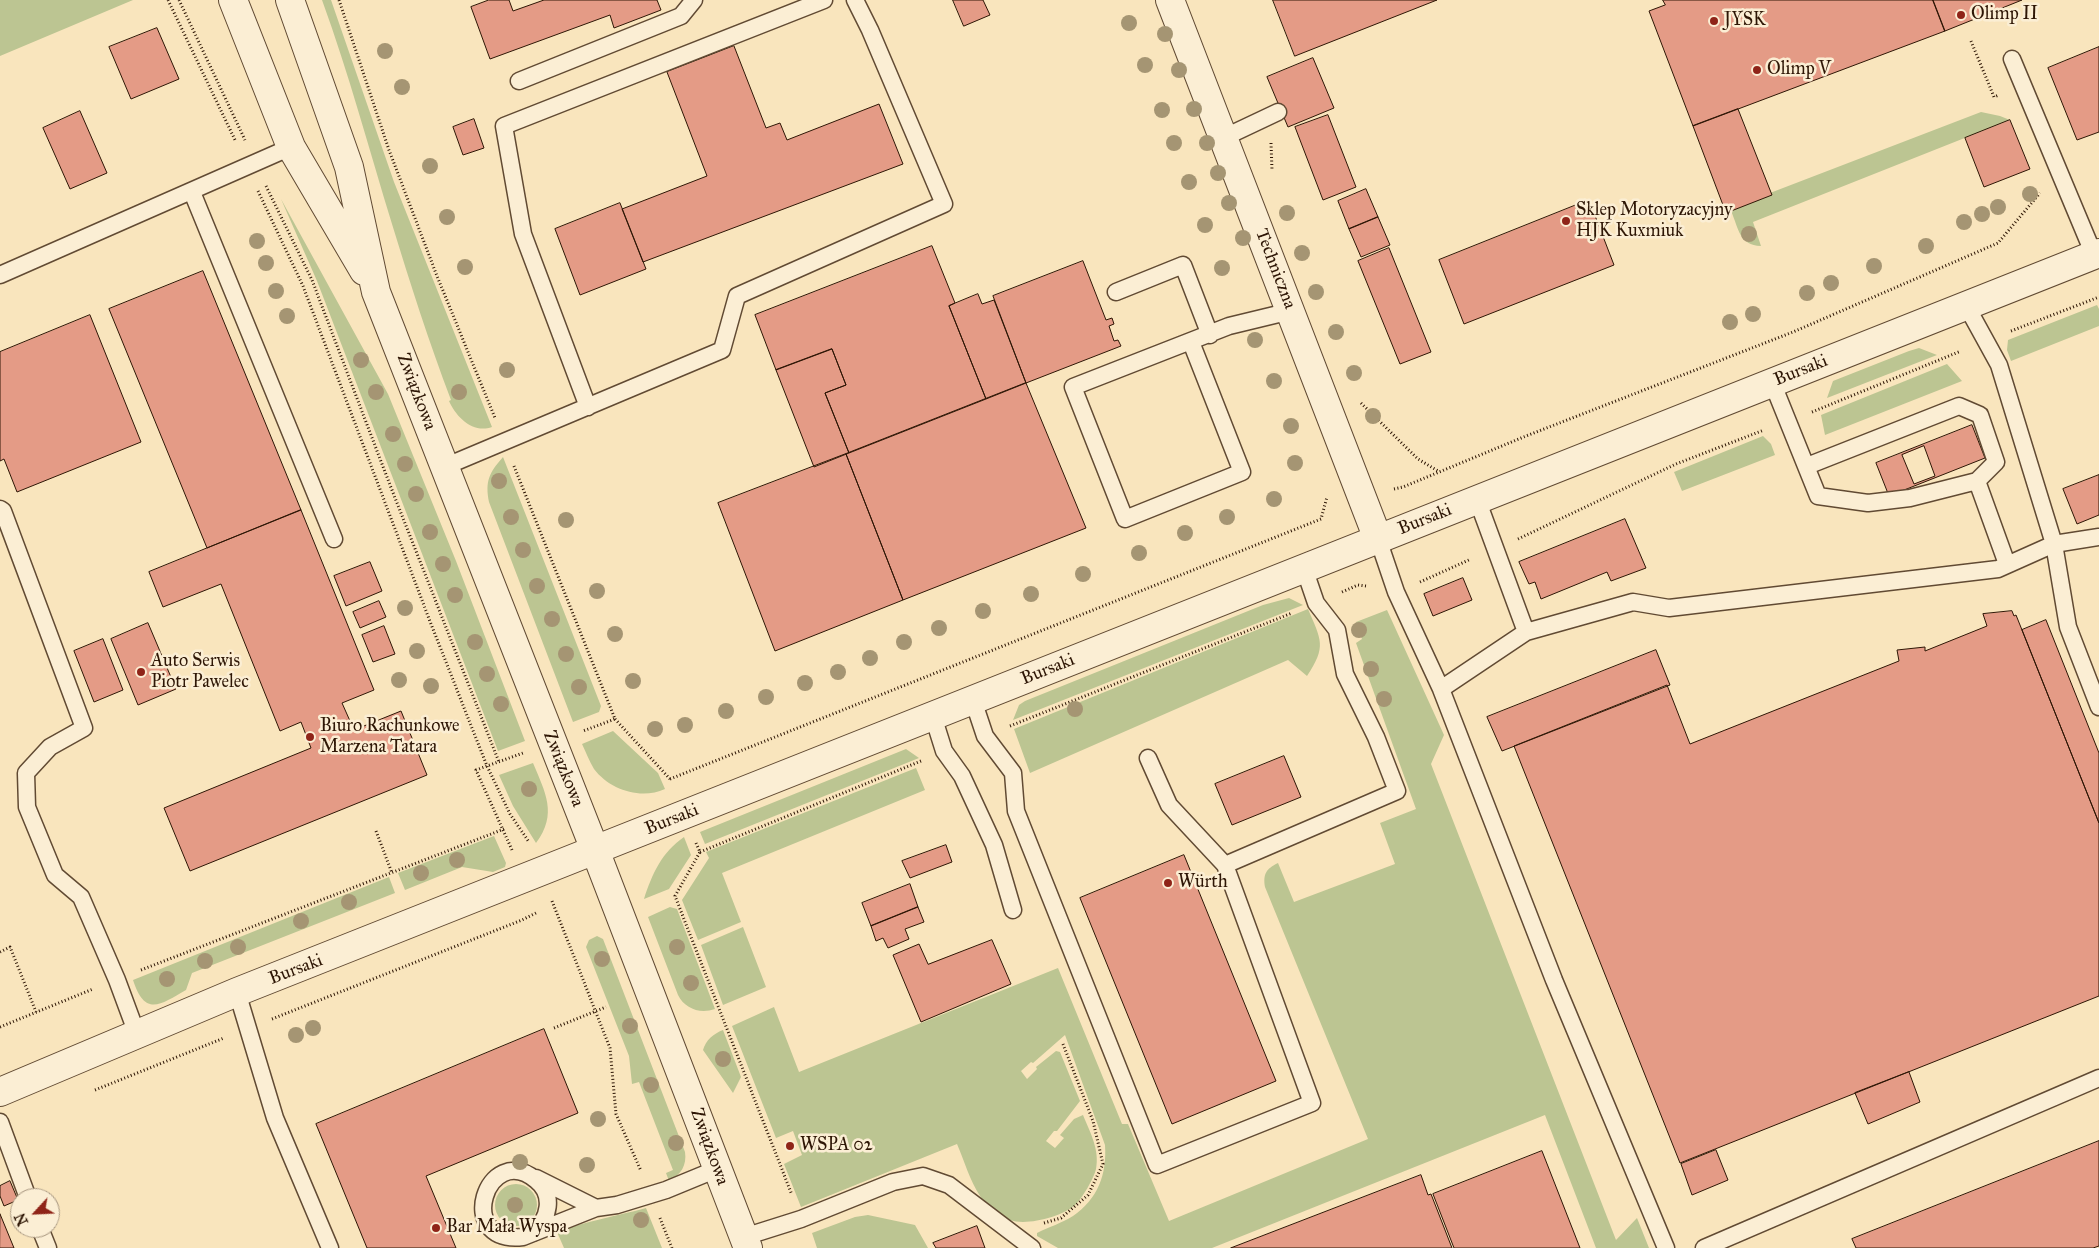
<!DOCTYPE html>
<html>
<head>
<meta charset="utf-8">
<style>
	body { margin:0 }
	#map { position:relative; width:2099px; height:1248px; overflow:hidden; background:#f9e5bd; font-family:"IM FELL Great Primer",serif }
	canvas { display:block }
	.north { position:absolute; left:10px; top:1188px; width:50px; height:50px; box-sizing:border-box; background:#fbeed4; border:1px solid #a99881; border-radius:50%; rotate:245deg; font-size:14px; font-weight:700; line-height:20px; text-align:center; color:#2e1605 }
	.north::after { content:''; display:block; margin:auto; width:18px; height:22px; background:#8f2418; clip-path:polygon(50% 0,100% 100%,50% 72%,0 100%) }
</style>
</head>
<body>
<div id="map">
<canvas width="2099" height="1248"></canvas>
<div class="north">N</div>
</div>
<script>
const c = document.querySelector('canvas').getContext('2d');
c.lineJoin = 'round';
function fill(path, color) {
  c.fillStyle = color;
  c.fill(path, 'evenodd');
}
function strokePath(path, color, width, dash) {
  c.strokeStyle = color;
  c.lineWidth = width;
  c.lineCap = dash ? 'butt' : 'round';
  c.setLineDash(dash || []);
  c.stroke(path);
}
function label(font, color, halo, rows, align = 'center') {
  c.font = font + ' "IM FELL Great Primer",serif';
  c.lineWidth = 5;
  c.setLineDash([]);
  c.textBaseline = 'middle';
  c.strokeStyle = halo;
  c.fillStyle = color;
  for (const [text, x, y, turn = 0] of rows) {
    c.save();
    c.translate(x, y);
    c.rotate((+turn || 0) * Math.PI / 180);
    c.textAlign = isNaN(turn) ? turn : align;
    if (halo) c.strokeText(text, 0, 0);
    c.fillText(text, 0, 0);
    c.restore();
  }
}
const green = new Path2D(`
	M0 0H133L0 56Z
	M322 0H331L394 182 492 427C473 434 456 417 449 401L451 400C429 342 410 283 392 224 369 149 349 74 322 0Z
	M1981 112 2000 116 2010 120 1753 222 1761 246C1739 245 1739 229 1731 211L1771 195 1770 193Z
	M281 199 388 394 456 561 525 741 498 751 317 281Z
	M2097 305 2099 309V326L2011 361 2007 350 2008 340Z
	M1919 348 1937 355 1827 398 1833 381 1909 351Z
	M1947 364 1962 381 1825 435 1821 415Z
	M1763 436 1771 444 1775 455 1682 491 1674 472Z
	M503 457 601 706 599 712 573 722 489 502C485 481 489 473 503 457Z
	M1289 598 1303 605 1013 720 1019 705 1025 701 1263 605Z
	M1308 609C1321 640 1327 646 1307 676L1288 660 1030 773 1014 729Z
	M1387 610 1444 735 1431 764 1616 1240 1637 1218 1649 1248H1596L1545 1115 1212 1248H1058L1037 1236V1233C1049 1227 1062 1223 1073 1216 1098 1199 1107 1174 1105 1145L1065 1035 1033 1063 1031 1062 1021 1071 1027 1079 1037 1069 1036 1067 1056 1051 1060 1052 1080 1101 1057 1131H1054L1046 1141 1055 1148 1064 1138 1060 1135 1074 1119 1083 1115C1090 1132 1100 1150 1096 1169 1094 1178 1082 1199 1075 1205 1062 1217 1026 1226 1010 1220 1000 1217 985 1205 980 1196 970 1181 964 1160 957 1144L801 1207 784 1164 802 1155 793 1131 776 1138 732 1026 774 1007 799 1072 1058 968 1122 1124H1128L1169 1221 1368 1139 1265 887C1263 874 1266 869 1278 863L1294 902 1395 864 1380 823 1416 809 1356 643 1362 639 1356 622Z
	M613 731 658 773 665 789C641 800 610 790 594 769 589 761 586 752 582 744Z
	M906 749 919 758 705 844 700 832Z
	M533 763C545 792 558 814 536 843L513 806 499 775Z
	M916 768 925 790 722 873 741 922 698 940 682 900 709 858 706 852Z
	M494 836 506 863 505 867 493 872 462 867 405 890 398 873Z
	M684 837 691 855 669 889 644 899C652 874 662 852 684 837Z
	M389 877 395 893 192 973 186 990C160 1005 145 1017 133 980Z
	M670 907 677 909 715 1009C700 1014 685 1009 678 995L648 917Z
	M743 927 766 987 723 1005 701 945Z
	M597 936 603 939 685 1152C687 1165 681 1175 669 1181L666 1173 673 1170 639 1082 632 1084 629 1056 586 947 589 940Z
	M723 1030 741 1077 733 1093 703 1050C706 1040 713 1034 723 1030Z
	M495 1205a21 21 0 1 1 42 0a21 21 0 1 1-42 0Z
	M646 1208 662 1248H564L557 1232C586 1221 617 1216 646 1208Z
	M868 1215 915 1225 928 1248H817L812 1233 855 1217Z`);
const building = new Path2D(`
	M489 0H509L513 11 544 0H657L661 10 614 28 610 15 490 59 471 7Z
	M953 0H983L990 15 964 26Z
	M1273 0H1437L1295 56Z
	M1663 0H1933L1945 31 1693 126 1649 11 1665 5Z
	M1933 0H2022L1945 31Z
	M157 28 179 79 131 99 109 47Z
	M734 46 766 128 780 123 787 140 879 104 903 164 643 262 622 209 707 176 667 72Z
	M2099 47V132L2077 140 2048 68Z
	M1313 58 1334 108 1288 127 1267 77Z
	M1738 109 1772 195 1726 213 1693 126Z
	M80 111 107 173 70 189 43 128Z
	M1328 115 1356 187 1323 200 1295 127Z
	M474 119 484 148 463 155 453 127Z
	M2010 120 2030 169 1984 187 1965 138Z
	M1366 189 1378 217 1349 229 1338 201Z
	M1589 200 1614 265 1464 324 1439 260Z
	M620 203 646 269 580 295 555 229Z
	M1378 217 1390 245 1361 257 1349 229Z
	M932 246 955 303 949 306 986 399 849 453 825 393 846 385 832 349 776 370 755 315Z
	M1389 248 1431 352 1400 364 1358 261Z
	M1083 261 1106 320 1112 318 1114 324 1109 326 1114 341 1118 340 1121 346 1026 383 993 296Z
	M203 271 301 510 207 548 109 309Z
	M978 294 982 304 994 300 1026 383 986 399 949 306Z
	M90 315 141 442 17 492 4 459 0 461V352Z
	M832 349 846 385 825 393 849 453 814 467 776 370Z
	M1026 383 1086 528 903 600 846 454Z
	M1972 425 1985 458 1889 496 1876 463Z
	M1924 446 1935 476 1914 484 1902 455Z
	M846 454 903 600 775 651 718 503Z
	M2099 475V515L2077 524 2063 489Z
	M301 510 374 690 342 703 354 730 401 711 427 775 190 871 164 808 311 748 301 722 280 731 221 584 163 607 149 572Z
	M1625 519 1646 568 1611 581 1607 572 1541 599 1535 582 1529 584 1519 562Z
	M370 562 382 591 346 606 334 576Z
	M1463 578 1472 600 1433 616 1424 594Z
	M379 601 386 617 360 628 353 612Z
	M2012 611 2014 616 2016 615 2022 630 2099 823V996L1680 1163 1514 746 1667 685 1690 744 1899 661 1897 650 1925 647V651L1987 626 1983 614Z
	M2046 620 2099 753V823L2022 630Z
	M148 623 176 689 138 705 111 639Z
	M384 626 395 654 373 662 362 635Z
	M103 639 123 690 94 702 74 651Z
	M1656 650 1670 685 1502 751 1487 717Z
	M1284 756 1301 797 1232 825 1215 784Z
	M946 845 952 862 910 878 902 861Z
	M1184 855 1276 1081 1172 1124 1080 898Z
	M910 884 918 907 871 926 862 903Z
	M918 907 924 922 905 929 909 939 888 948 883 938 876 941 871 926Z
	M992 940 1011 984 921 1022 893 955 919 944 928 964Z
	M544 1029 578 1113 426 1176 456 1248H367L316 1124Z
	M1909 1072 1920 1102 1868 1124 1855 1093Z
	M2099 1141V1246L2093 1248H1856L1852 1239Z
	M1716 1150 1728 1180 1692 1195 1681 1164Z
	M1542 1151 1580 1248H1454L1433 1194Z
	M1421 1175 1428 1195 1431 1194 1452 1248H1231Z
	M10 1181 18 1200 4 1206 0 1196V1186Z
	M0 1214 14 1248H0Z
	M977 1226 985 1248H936L933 1243Z`);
const path = new Path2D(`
	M168 0 236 142
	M179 0 245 140
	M339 0 389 150 437 276 495 418
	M1971 41 1994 97 1999 95
	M1271 143 1272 170
	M266 186 312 280 390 485 499 762
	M258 191 303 286 431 624 487 766 510 814 529 842
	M2011 331 2099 297
	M1361 403 1418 459 1438 471
	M1812 412 1961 351
	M514 466 615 719 583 731
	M1394 489 1403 487 1526 436 1793 332 1998 243 2040 193
	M1518 539 1676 464 1764 430
	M1420 582 1471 559
	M1342 592 1358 585 1366 586
	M615 719 670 779
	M1010 726 1292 613
	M670 779 1321 519 1327 497
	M376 831 392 873
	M696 843 700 852 675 896 792 1195
	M512 850 476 770 523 753
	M700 852 921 761
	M552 901 610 1048 616 1114 641 1171
	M0 952 10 947 36 1012
	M141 970 504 829
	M272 1019 522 920 538 912
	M0 1027 93 989
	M554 1028 606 1007
	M95 1090 224 1038
	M660 1218 672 1248
	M1044 1223 1061 1218 1088 1195 1103 1164 1093 1121 1063 1044`);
const service = new Path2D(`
	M2012 59 2094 255
	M519 81 681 16 694 0
	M1223 138 1278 112
	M192 192 334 539
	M0 275 291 147
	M1116 292 1183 265 1210 335
	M1966 305 1999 365 2054 544 2068 627 2099 707
	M1191 342 1242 472 1125 519 1073 387 1229 326 1291 311
	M1772 382 1818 496 1868 503 1910 498 1977 481 1996 462 1980 415 1959 406 1807 466
	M588 407 523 234 504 126 824 0
	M444 467 722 350 737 296 944 204 870 30 855 0
	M1977 481 2007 564
	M1477 499 1526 632
	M0 509 3 511 84 728 50 747 26 773 27 807 55 875 81 897 117 980 137 1034
	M1378 539 1396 592 1441 689 1554 980 1666 1248
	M1441 689 1526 632 1633 602 1669 608 1998 569 2054 544 2099 537
	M973 700 985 736 1013 773 1016 811 1157 1165 1312 1103 1225 865
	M933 716 944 751 962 776 994 845 1013 910
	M1148 758 1169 805 1225 865 1397 791 1376 737 1345 674 1337 630 1316 603 1304 568
	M237 992 275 1118 330 1248
	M0 1122 28 1198
	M536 1178 596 1208
	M40 1228 48 1248
	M533 1233C549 1219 555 1195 536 1180 487 1140 453 1245 523 1237L596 1208 617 1205 666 1190 717 1169
	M744 1237 801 1219 893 1182 923 1176 949 1185 1032 1248
	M1704 1248 2099 1078`);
const minor = new Path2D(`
	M1170 0 1378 539
	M0 1092 237 992 2099 253`);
const tertiary = new Path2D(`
	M233 0 291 147 364 271
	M290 0 349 167 376 292 595 850 748 1248`);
const trees = [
	[1129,23],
	[1165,34],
	[385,51],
	[1145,65],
	[1179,70],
	[402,87],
	[1194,109],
	[1162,110],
	[1174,143],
	[1207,143],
	[430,166],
	[1218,173],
	[1189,182],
	[2030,194],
	[1229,203],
	[1998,207],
	[1287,213],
	[1982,214],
	[447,217],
	[1964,222],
	[1205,225],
	[1749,234],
	[1243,238],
	[257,241],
	[1926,246],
	[1302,253],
	[266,263],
	[1874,266],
	[465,267],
	[1222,268],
	[1831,283],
	[276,291],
	[1316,292],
	[1807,293],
	[1753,314],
	[287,316],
	[1730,322],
	[1336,332],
	[1255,340],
	[361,360],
	[507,370],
	[1354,373],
	[1274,381],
	[376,392],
	[459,392],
	[1373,416],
	[1291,426],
	[393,434],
	[1295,463],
	[405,464],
	[499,481],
	[416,494],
	[1274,499],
	[511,517],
	[1227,517],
	[566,520],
	[430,532],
	[1185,533],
	[523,550],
	[1139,553],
	[443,564],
	[1083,574],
	[537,586],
	[597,591],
	[1031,594],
	[455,595],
	[405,608],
	[983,611],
	[552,619],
	[939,628],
	[1359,630],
	[615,634],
	[475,642],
	[904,642],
	[417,651],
	[566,654],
	[870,658],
	[1371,669],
	[838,672],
	[487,674],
	[399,680],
	[633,681],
	[805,683],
	[431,686],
	[579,687],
	[766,697],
	[1384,699],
	[501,704],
	[1075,709],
	[726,711],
	[685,725],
	[655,729],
	[529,789],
	[457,860],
	[421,873],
	[349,902],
	[301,921],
	[238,947],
	[677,947],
	[602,959],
	[205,961],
	[167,979],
	[691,983],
	[630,1026],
	[313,1028],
	[296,1035],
	[723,1059],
	[651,1085],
	[598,1119],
	[676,1143],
	[520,1162],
	[587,1165],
	[515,1205],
	[641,1220]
];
const markers = [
	[1961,15,5,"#8f2418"],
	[1714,21,5,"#8f2418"],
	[1757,70,5,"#8f2418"],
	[1566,221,5,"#8f2418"],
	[141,672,5,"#8f2418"],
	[310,737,5,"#8f2418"],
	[1168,883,5,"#8f2418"],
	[790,1146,5,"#8f2418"],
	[436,1228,5,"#8f2418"]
];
const poiNames = [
	["Olimp II",1971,15],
	["JYSK",1724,21],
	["Olimp V",1767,70],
	["Sklep Motoryzacyjny",1576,211],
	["HJK Kuxmiuk",1576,232],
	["Auto Serwis",151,662],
	["Piotr Pawelec",151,683],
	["Biuro Rachunkowe",320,727],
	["Marzena Tatara",320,748],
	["Würth",1178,883],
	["WSPA 02",800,1146],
	["Bar Mała Wyspa",446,1228]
];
const streetNames = [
	["Techniczna",1275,269,69],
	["Bursaki",1801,371,-22],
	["Związkowa",416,392,69],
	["Bursaki",1425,520,-22],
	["Bursaki",1048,670,-22],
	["Związkowa",563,769,68],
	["Bursaki",672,820,-22],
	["Bursaki",296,970,-21],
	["Związkowa",709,1147,70]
];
fill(green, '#bcc592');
fill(building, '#e49b86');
strokePath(building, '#2e1605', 1);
strokePath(service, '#614a33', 19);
strokePath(minor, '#614a33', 30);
strokePath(tertiary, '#614a33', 30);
strokePath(path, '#2e1605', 3, [1, 2.5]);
strokePath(service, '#fbeed4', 16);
strokePath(minor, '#fbeed4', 28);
strokePath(tertiary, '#fbeed4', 28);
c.fillStyle = '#a59573';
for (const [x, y] of trees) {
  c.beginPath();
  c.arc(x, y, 8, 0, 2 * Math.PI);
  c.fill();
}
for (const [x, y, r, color] of markers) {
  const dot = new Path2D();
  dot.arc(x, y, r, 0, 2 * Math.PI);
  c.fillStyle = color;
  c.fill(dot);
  strokePath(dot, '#fbeed4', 2);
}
label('18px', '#2e1605', '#fbeed4', poiNames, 'left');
label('18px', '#2e1605', '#fbeed4', streetNames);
</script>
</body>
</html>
